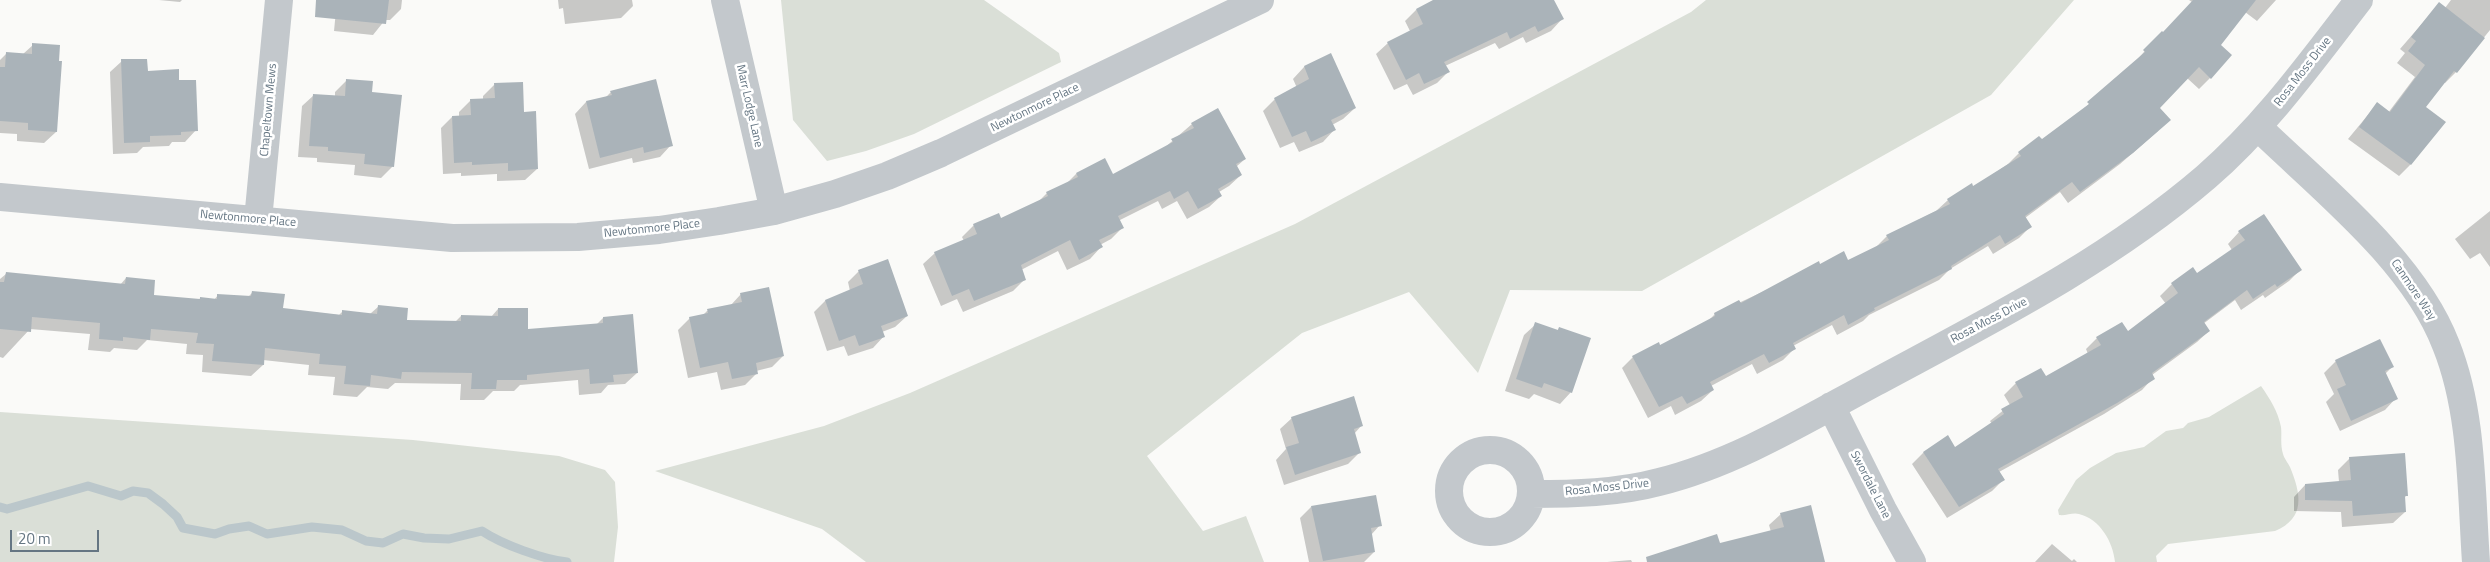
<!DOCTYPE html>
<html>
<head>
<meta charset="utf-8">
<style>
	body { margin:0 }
	#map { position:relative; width:2490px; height:562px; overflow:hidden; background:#fafaf8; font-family:"Titillium Web",sans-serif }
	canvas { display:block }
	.scale { position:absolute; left:10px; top:530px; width:89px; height:22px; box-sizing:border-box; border:2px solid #657683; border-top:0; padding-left:6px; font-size:15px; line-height:18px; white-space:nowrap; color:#657683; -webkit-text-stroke:4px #fff; paint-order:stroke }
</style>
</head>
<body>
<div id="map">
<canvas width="2490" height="562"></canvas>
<div class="scale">20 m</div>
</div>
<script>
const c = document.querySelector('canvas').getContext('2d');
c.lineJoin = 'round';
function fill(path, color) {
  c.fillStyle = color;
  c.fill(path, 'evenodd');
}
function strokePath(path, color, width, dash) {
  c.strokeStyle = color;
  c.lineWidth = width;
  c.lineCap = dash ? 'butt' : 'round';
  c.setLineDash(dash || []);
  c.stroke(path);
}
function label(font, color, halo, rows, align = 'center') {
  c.font = font + ' "Titillium Web",sans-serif';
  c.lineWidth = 5;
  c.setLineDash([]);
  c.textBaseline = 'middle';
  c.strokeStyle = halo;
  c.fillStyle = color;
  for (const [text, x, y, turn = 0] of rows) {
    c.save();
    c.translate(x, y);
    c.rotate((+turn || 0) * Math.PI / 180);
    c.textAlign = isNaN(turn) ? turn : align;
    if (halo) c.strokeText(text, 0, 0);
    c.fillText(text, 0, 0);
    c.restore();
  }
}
const green = new Path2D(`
	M781 0H984L1059 53 1061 62 914 134 866 151 827 161 793 120Z
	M1706 0H2074L1991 95 1642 291 1510 290 1478 373 1409 292 1302 333 1147 456 1203 531 1246 516 1264 562H866L822 529 655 471 824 426 910 393 1295 224 1691 12Z
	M2261 386C2270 399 2278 411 2281 427 2282 435 2280 445 2283 454 2284 458 2288 463 2290 467 2301 494 2306 518 2275 531L2168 544 2156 556 2157 562H2115C2113 542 2100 519 2079 514 2073 512 2066 516 2059 515L2058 510 2076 480 2090 468 2116 453 2144 447 2166 431 2183 428 2188 423 2209 417Z
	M0 412 413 440 559 456 605 470 615 482 618 527 614 562H0Z`);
const shadow = new Path2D(`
	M159 0H182L180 2Z
	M337 0H402L401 9 390 20H385L373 35 334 31Z
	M558 0H632L633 6 621 18 565 24 563 8 559 9Z
	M1436 0H1553L1562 19 1551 31 1526 43 1523 37 1499 49 1495 43 1445 66 1448 72 1437 83 1413 95 1407 84 1394 90 1376 54 1388 43 1410 31 1405 21 1416 10Z
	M2189 0H2276L2257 21 2245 12 2219 45 2210 78 2199 89 2187 78 2159 108 2158 131 2120 164 2068 203 2060 192 2025 218 2030 227 2019 238 1993 254 1988 246 1950 269 1939 280 1869 315 1863 321 1837 335 1832 325 1793 346 1794 349 1783 360 1757 374 1752 364 1711 386 1713 390 1701 401 1675 415 1671 406 1648 418 1622 368 1633 357 1659 347 1708 321 1715 314 1820 265 1848 261 1875 248 1887 236 1936 211 1948 200 1973 188 2008 164 2019 153 2041 141 2077 115 2134 63 2162 32 2163 34 2192 2Z
	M2451 0H2490V30L2456 72 2445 83 2443 82 2424 108 2410 165 2399 176 2348 139 2377 104 2388 113 2415 77 2397 63 2405 53 2400 49 2439 4 2445 8Z
	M33 45 56 132 44 143 17 141V134L0 133V60L6 54H23Z
	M1331 55 1355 108 1343 119 1332 125 1334 130 1323 142 1299 152 1294 142 1280 148 1263 111 1275 99 1297 88 1293 79 1304 67Z
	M122 61 147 72 178 81 196 130 185 142H172L169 146 143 147 137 153 113 154 110 72Z
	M347 80 393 166 381 178 354 175 355 165 317 162V158L298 157 302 106 314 95 335 96V92Z
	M495 84 523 113 537 169 525 180 497 181V174L461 176V173L443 174 441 128 452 117 459 116V112L471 100H483V96Z
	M611 92 671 145 660 157 633 163 632 158 589 169 575 114 586 102 605 98Z
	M1192 124 1245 159 1236 167 1241 175 1229 186 1219 192 1221 196 1209 207 1187 219 1177 201 1162 209 1158 201 1118 221 1122 228 1111 239 1100 245 1101 247 1090 259 1067 270 1058 251 1021 270 1025 279 1013 291 963 312 957 299 941 306 923 264 935 253 964 241 962 237 974 225 1000 220 1038 202 1047 193 1066 184 1076 174 1113 176 1163 149Z
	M2490 211V267L2480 253 2470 259 2455 239Z
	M2239 232 2300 270 2289 281 2265 298 2263 295 2241 310 2235 300 2203 324 2209 331 2197 342 2152 375 2153 378 2142 390 2104 414 1999 472 2004 479 1992 491 1947 518 1912 464 1923 453 1948 437 1955 448 1992 424 1990 421 2010 405 2004 395 2016 383 2041 370 2045 378 2088 354 2086 349 2097 338 2127 333 2166 304 2160 296 2172 284 2193 269 2197 275 2232 250 2228 244Z
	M859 271 907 316 895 327 882 332 884 336 873 348 848 356 844 346 827 351 814 312 825 301 850 291 848 282Z
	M6 274 120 285 126 278 152 296 199 300 200 298 214 300 218 295 248 297 252 293 282 309 339 315 343 311 370 314 379 306 406 321 455 322 461 316 491 317 498 309 526 331 596 325 603 318 637 373 625 384 608 385 601 393 579 395 578 380 520 385 514 391H493L484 400H460L461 384 395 383 388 389 367 387 357 397 333 395 335 377 308 375 309 365 263 360V365L251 376 202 372 203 355 186 354 187 344 147 340 137 350 114 348 110 352 88 350 90 334 30 329 3 358 0 357V279Z
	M741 294 783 356 772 367 756 371 757 373 745 385 721 390 717 372 688 378 678 330 690 318 702 316 707 311 730 306Z
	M1536 324 1557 331 1559 328 1571 392 1560 404 1534 394 1529 399 1505 391 1524 335Z
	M2336 361 2392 367 2385 374 2396 398 2385 410 2340 431 2326 402 2334 394 2324 373Z
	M1292 418 1362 425 1354 434 1360 452 1348 464 1284 485 1276 460 1286 449 1280 429Z
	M2350 458 2407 495 2404 498 2405 512 2393 523 2342 527 2341 512 2294 511V497L2305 485 2339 482 2338 470Z
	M1311 507 1380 525 1371 535 1374 552 1364 562H1309L1300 518Z
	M1781 514 1823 562H1668L1719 545 1771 532 1769 525Z
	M2052 544 2072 561 2074 559 2077 562H2035Z
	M1631 560 1632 562H1607Z`);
const stream = new Path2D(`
	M0 507 7 509 88 486 121 496 133 491 148 493 163 504 177 517 183 528 215 534 229 529 249 526 267 534 312 527 342 530 366 541 383 543 403 534 424 538 449 539 482 531C503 545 543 559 567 562`);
const building = new Path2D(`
	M316 0H389L386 24 315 17Z
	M1433 0H1554L1564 19 1538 32 1535 26 1510 39 1507 32 1444 62 1450 72 1424 84 1419 73 1406 80 1387 42 1423 24 1416 9Z
	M2193 0H2256L2221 45 2232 55 2211 79 2199 67 2160 108 2171 120 2133 153 2080 192 2072 182 2025 216 2032 227 2005 244 2000 235 1951 266 1952 269 1874 308 1875 310 1848 325 1844 315 1793 343 1796 349 1769 363 1764 354 1710 382 1714 390 1687 404 1682 396 1659 407 1632 356 1659 342 1660 345 1715 316 1714 313 1739 300 1741 303 1819 261 1820 264 1844 251 1848 260 1889 240 1886 235 1950 204 1947 199 1972 183 1973 186 2021 156 2018 152 2039 136 2042 139 2089 104 2087 102 2145 52 2143 50 2162 31 2163 32Z
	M2439 2 2485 38 2457 73 2454 71 2426 107 2446 122 2411 165 2359 127 2377 102 2390 112 2425 65 2408 51 2416 41 2411 37Z
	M32 43 60 45 59 61H62L57 132 28 130V123L0 121V67H5L6 52 32 54Z
	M1331 53 1356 108 1331 120 1336 130 1311 142 1306 131 1292 137 1274 98 1309 79 1304 66Z
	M121 59H147L148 71 179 69V80H196L198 131 181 132V135L150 136V142L124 143Z
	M346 79 373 81 372 92 402 95 394 167 364 164 365 154 328 151V147L309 146 313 94 345 96Z
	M656 79 673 146 644 153 643 147 600 158 586 101 612 95 610 91Z
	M523 82 524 112 536 111 538 169 508 171V163L472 165V162L454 163 452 116 471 115 470 99 495 98 494 83Z
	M1218 108 1246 159 1236 164 1242 175 1218 189 1222 196 1198 209 1188 191 1174 199 1170 191 1118 216 1124 228 1099 240 1103 247 1079 260 1070 240 1021 265 1026 280 974 301 969 289 952 296 934 252 977 234 973 224 999 213 1001 218 1048 196 1046 192 1078 177 1076 173 1105 158 1113 174 1173 142 1171 139 1194 128 1191 123Z
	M2264 214 2302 270 2277 287 2275 284 2253 299 2247 290 2204 322 2210 331 2152 373 2155 379 2117 403 1998 469 2005 480 1959 507 1923 452 1948 435 1955 447 2004 414 2001 409 2023 397 2015 382 2041 368 2046 376 2101 345 2096 337 2122 322 2128 331 2178 293 2171 283 2193 267 2197 273 2245 240 2238 231Z
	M888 259 908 316 881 326 885 337 859 346 855 335 839 341 825 300 863 284 858 270Z
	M6 272 125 284 126 277 155 280 154 295 200 299V297L217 299V294L251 296 252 291 285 294 283 308 342 315V310L377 314 378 305 408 308 407 320 461 321V315L498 316V308H528V329L603 323V317L633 314 638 373 613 375 614 382 590 384 589 369 527 375V380H497L496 389H471L472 373 402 372 401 379 371 375 370 386 344 384 346 366 319 364 320 354 265 348 264 365 212 361 214 344 196 343 198 333 151 329 150 340 123 337V341L99 339 100 323 32 317 31 332 0 329V282H4Z
	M769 287 784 356 756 363 758 374 732 379 728 362 700 368 689 317 708 313 707 309 742 302 740 293Z
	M1535 322 1558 330 1559 327 1591 338 1572 393 1544 383 1542 388 1516 379Z
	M2380 339 2394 367 2385 371 2398 399 2351 421 2337 389 2346 385 2335 360Z
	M1354 396 1363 426 1354 429 1361 453 1295 475 1286 447 1299 443 1291 417Z
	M2405 453 2408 496H2405L2406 512 2353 516 2352 501 2305 500V484L2351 480 2349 457Z
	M1376 495 1382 526 1371 528 1375 552 1323 561 1311 506Z
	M1811 505 1825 562H1647L1646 557 1717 534 1720 543 1784 527 1780 513Z`);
const minor = new Path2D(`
	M725 0 774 211
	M2259 128C2322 189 2414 261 2446 345 2473 412 2471 491 2476 562
	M0 197 452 238 578 237 659 230 719 221 774 211 835 194 887 176 941 153 1260 0
	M258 220 279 0
	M1831 406 1883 510 1912 562
	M1449 491a41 41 0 1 1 82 0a41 41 0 1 1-82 0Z
	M1531 494C1573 494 1618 493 1659 482 1736 463 1807 419 1876 382 1991 320 2107 262 2206 177 2266 125 2311 62 2359 0`);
const streetNames = [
	["Rosa Moss Drive",2303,72,-52],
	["Marr Lodge Lane",749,106,77],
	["Newtonmore Place",1035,108,-26],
	["Chapeltown Mews",269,110,-85],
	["Newtonmore Place",248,219,5],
	["Newtonmore Place",652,229,-6],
	["Canmore Way",2413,290,56],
	["Rosa Moss Drive",1989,321,-28],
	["Swordale Lane",1870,485,63],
	["Rosa Moss Drive",1607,488,-6]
];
fill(green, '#dadfd7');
fill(shadow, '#0003');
strokePath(stream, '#bbc7cb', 9);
fill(building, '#aab3b9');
strokePath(minor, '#c3c8cc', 28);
label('12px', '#657683', '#fff', streetNames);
</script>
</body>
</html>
